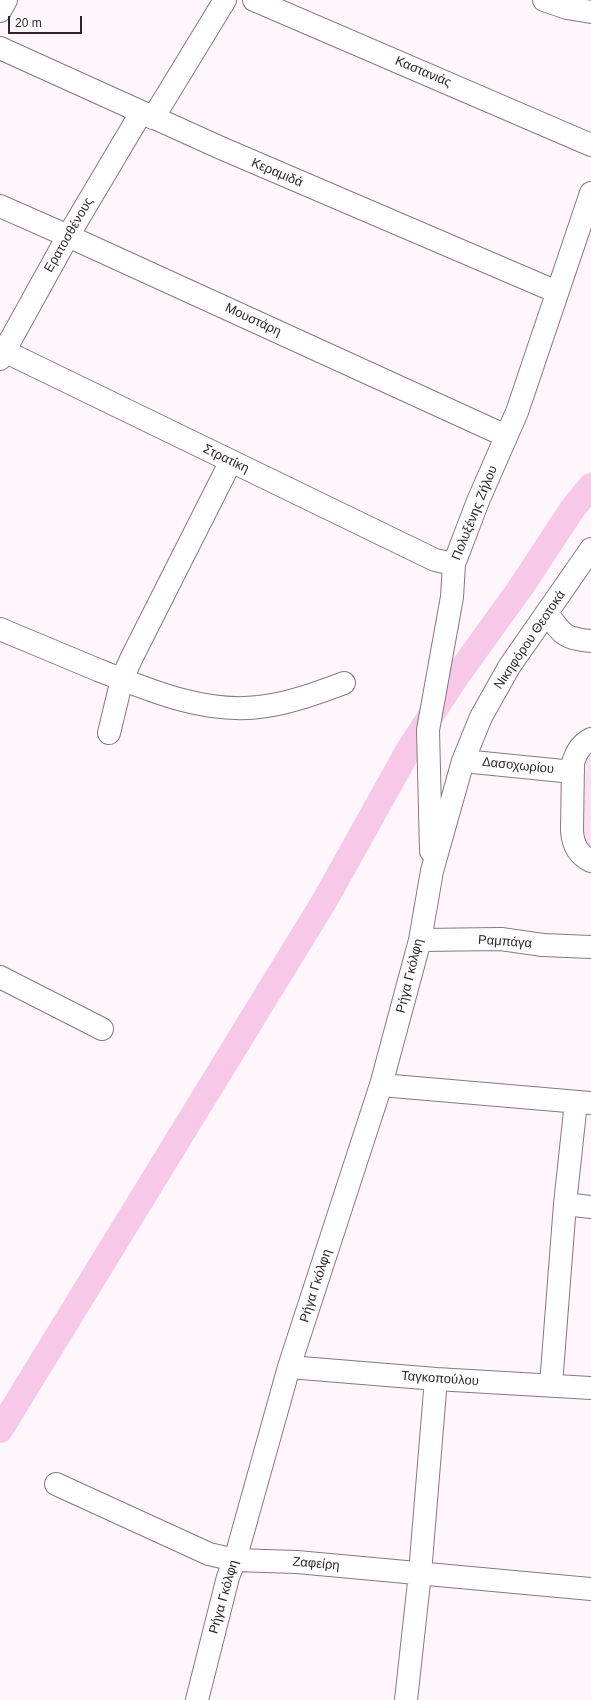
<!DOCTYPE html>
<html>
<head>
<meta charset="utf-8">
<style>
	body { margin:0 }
	#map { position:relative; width:591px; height:1700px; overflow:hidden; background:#fff6fb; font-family:Helvetica,sans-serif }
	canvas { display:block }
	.scale { position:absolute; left:8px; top:16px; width:74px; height:18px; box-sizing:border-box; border:2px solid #2e262b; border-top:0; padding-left:5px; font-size:12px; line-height:14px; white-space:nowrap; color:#2e262b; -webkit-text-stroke:3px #fff; paint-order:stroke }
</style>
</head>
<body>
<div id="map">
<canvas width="591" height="1700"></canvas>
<div class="scale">20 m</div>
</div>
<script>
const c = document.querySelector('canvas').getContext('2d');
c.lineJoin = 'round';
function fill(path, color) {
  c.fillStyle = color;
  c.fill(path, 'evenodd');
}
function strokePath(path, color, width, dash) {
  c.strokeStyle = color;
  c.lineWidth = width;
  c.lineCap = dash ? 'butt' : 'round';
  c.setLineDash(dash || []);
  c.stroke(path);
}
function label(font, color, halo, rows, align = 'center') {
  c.font = font + ' Helvetica,sans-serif';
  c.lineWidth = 3;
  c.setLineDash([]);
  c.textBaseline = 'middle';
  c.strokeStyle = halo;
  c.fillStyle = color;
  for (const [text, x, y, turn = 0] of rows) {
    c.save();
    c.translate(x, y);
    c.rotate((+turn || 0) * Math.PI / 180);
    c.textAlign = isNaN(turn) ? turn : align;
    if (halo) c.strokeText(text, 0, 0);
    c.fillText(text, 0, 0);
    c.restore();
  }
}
const green = new Path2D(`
	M591 753V852L584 840 583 825 586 763Z`);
const canal = new Path2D(`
	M0 1430 325 900 408 751 454 680 521 587 573 508 591 486`);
const minor = new Path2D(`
	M254 0 591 145
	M544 0 567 8 591 12
	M0 11 6 0
	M0 48 221 148 557 292
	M153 118 225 0
	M0 206 68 236 506 436
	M0 349 435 560 454 564
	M0 359 68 236 141 113
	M547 613C562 634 564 639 591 641
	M0 629C33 643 65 656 98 670 149 690 204 714 259 707 288 704 317 693 344 683
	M109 733 122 679 132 657 231 461
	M591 739C581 744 576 752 573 763L572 831C573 845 578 855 591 861
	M463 761 573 772
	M431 851 428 730 452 597 454 564 478 501 517 412 591 193
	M420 940 501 939 543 945 591 947
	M0 977 102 1029
	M381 1085 591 1103
	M565 1204 591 1207
	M289 1367 436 1379 591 1388
	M551 1385 565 1204 576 1102
	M56 1484 209 1554 235 1560 297 1562 591 1589
	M197 1700 228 1577 235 1560 289 1367 381 1085 420 940 432 871 463 761 481 717 509 667 591 549
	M406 1700 420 1573 436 1379`);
const streetNames = [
	["Καστανιάς",423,72,23],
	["Κεραμιδά",277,173,23],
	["Ερατοσθένους",69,235,-60],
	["Μουστάρη",253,320,25],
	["Στρατίκη",226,459,26],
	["Πολυξένης Ζήλου",475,513,-68],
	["Νικηφόρου Θεοτοκά",530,640,-56],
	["Δασοχωρίου",518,766,6],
	["Ραμπάγα",505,942,4],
	["Ρήγα Γκόλφη",410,976,-76],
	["Ρήγα Γκόλφη",316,1286,-72],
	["Ταγκοπούλου",440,1379,4],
	["Ζαφείρη",316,1564,5],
	["Ρήγα Γκόλφη",224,1597,-74]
];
fill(green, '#fee0f3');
strokePath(canal, '#f7c8e7', 26);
strokePath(minor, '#897682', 24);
strokePath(minor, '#fff', 22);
label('13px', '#2e262b', '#fff', streetNames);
</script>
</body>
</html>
